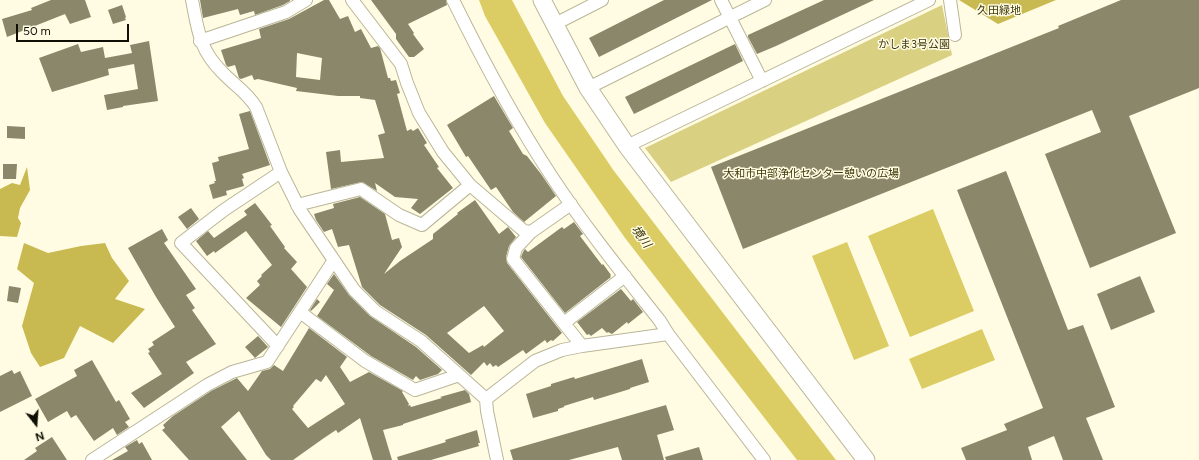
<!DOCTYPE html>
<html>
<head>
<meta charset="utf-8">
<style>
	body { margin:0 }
	#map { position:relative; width:1199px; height:460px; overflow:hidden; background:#fffce3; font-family:Figtree,sans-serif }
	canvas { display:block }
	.north { position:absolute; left:16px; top:404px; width:40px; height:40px; -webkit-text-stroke:3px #fffce3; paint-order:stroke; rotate:163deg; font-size:11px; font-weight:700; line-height:16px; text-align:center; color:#100f05 }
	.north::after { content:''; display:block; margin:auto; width:14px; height:18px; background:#100f05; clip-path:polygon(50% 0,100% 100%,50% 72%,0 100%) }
	.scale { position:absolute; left:16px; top:24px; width:113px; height:18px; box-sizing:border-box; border:2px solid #100f05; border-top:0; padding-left:5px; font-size:12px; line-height:14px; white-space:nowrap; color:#100f05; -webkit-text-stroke:3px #fffce3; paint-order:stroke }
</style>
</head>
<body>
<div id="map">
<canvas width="1199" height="460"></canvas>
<div class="north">N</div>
<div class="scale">50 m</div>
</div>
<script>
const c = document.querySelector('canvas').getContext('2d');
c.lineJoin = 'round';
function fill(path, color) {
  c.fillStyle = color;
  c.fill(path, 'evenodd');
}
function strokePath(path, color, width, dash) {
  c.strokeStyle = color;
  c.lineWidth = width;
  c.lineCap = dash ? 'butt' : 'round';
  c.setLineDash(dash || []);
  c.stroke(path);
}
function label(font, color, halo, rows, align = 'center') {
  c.font = font + ' Figtree,"Noto Sans JP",sans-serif';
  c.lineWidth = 3;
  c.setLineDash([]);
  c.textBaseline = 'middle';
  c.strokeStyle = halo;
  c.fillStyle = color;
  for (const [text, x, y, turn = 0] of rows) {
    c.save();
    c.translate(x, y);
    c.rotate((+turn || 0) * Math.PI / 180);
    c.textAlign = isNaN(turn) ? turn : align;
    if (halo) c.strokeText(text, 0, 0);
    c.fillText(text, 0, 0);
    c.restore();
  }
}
const green = new Path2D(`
	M942 5 952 55 671 182 645 148Z`);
const forest = new Path2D(`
	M959 0H1056L998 24Z
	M27 167 30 190 20 208 18 218 21 223 17 237 0 236V189L12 183 20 185Z
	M24 243 48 253 81 246 105 243 112 258 129 281 115 299 145 309 113 343 80 326 64 358 40 367 31 353 22 326 34 283 17 269Z`);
const water = new Path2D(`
	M479 0H512L563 96 614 171 836 460H797L625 238 545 123 485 16Z
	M933 209 974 311 910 337 868 236Z
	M847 242 889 346 854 360 812 256Z
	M982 329 995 360 922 389 909 359Z`);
const building = new Path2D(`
	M51 0H85L91 17 70 24 65 14 7 37 2 19 32 10 31 8Z
	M200 0H290V1L283 5 255 15 254 11 240 15 238 9 203 18Z
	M324 0H329L340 19 348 16 355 32 361 29 371 48 378 46 380 48 388 78H390L391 81 396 80 400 93 397 94 407 131 411 129 413 131 418 128 427 143 424 145 439 167 437 168 453 188 420 214 411 208 418 199 395 197 375 183 377 191 362 182 331 189 326 152 340 150 341 162 384 158 378 135 385 133 375 100 360 98V96H338L296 91 297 88 258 79 254 80 252 75 241 79 239 78 235 65 228 67 226 65 221 50 261 38 259 29 289 19ZM297 53 322 58 320 80 296 77Z
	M371 0H446L447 5 408 24 414 33 413 34 424 49 414 57H409L396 39V34Z
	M664 0H712L599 57 589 38Z
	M824 0H874L776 46 757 54 748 37V35Z
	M1121 0H1199V88L1129 116 1176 233 1090 268 1045 154 1101 132 1092 110 743 249 711 167 1059 28 1058 26Z
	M122 5 126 17 125 18 126 20 113 24 108 10Z
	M149 41 158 101 123 106V107L107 110 104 95 138 89 134 64 108 69 109 75 52 92 39 58 78 44 81 52 103 47 105 58 132 53 130 45Z
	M735 44 743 61 634 114 625 97Z
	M494 96 513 128 509 131 523 154 527 156 541 174 556 196 524 222 513 212 496 187 491 190 468 156 466 157 447 125Z
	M250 111 270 165 242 174 244 178 242 179 244 186 226 191 227 195 213 199 209 185 215 183 214 181H216L212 163 219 161 218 157 249 149 239 114Z
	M7 126 25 127V139L7 138Z
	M3 164H17L16 179H3Z
	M1006 171 1068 330 1083 325 1115 407 1086 418 1103 460H1063L1054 436 1028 447 1032 460H966L961 448 1007 430 1004 424 1043 408 957 190Z
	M360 197 385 214 392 240 399 238 402 247 384 274 400 261 433 239V234L458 214 457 213 475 200 499 234 508 227 516 237 509 246 506 257 507 263 562 333 553 341 551 340 547 343 545 340 526 354 523 350 498 367 496 365 493 367 490 363 487 366 484 362 471 375 426 335 380 305 362 287 349 245 338 247 332 229 324 232 316 220 314 214 334 208 333 204ZM484 306 504 331 484 347 483 345 469 353 447 333Z
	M255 203 272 225 270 226 285 247 284 248 297 262 291 269 307 287 281 327 246 298 260 285 257 281 262 276 261 275 272 265 246 231 215 253 214 251 207 256 196 241 208 231 214 238 247 215 244 211Z
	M191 208 199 219 187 229 178 217Z
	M574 222 583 234 580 236 602 265 603 264 611 275 610 276 611 277 565 313 521 257 523 252 525 249 528 252 562 227 564 229Z
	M162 229 168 240 164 243 196 289 186 295 195 308 192 310 216 344 186 362 194 373 144 408 131 393 162 374 148 353 150 352 148 349 154 345 152 342 175 327 156 297 128 248Z
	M334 274 349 295 370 316 416 347 442 370 438 374 420 380 416 376 413 380 371 356 317 316 334 290 327 284Z
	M1140 276 1155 312 1111 330 1097 294Z
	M9 286 21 288 18 303 7 301Z
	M621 289 631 301 633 299 643 312 628 324 627 322 612 334 608 332 607 333 602 328 591 336 589 334 587 335 577 322Z
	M317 299 320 302 311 311 310 310Z
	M309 328 347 357 340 367 350 382 369 372 403 391 402 392 409 404 408 406 410 405 411 407 442 398 440 397 465 390 469 394 471 402 403 424V425L383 430 392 460H373L360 418 338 433 336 430 324 438 293 460H271L266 455 239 411 221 427 247 460H189L162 430 165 428 163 425 173 416 211 391 237 378 248 391 262 371 270 369 274 365 283 371ZM326 375 345 404 308 428 292 409 294 407 293 406 316 379 321 382Z
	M258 336 268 347 255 358 245 347Z
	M642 359 649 382 630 388V389L594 400 593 397 564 406V407L558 409V411L533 418 526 394 551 386V384L574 377 575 379Z
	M92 360 116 402 119 400 130 419 125 422 129 427 117 435 113 428 94 441 76 415 71 418 67 411 48 422 35 399 77 376 74 370Z
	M12 370 14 374 20 371 32 396 0 412V376Z
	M666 405 674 430 657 435 664 460H622L618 447 569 460H513L510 450Z
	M477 430 480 443H478L479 446 431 460H398L397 457 446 442 445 440Z
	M52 437 67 460H24L37 451 35 448Z
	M137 440 139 444 142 442 152 460H112L128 451 125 447Z
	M699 447 703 460H666L665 457Z`);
const street = new Path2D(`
	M192 0C198 30 199 49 222 72 233 84 247 92 256 107L281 172 300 210 354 290 375 311 421 341 486 399
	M352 0 401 64 407 83 419 113 443 152 470 185 524 231 531 232 571 204
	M453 0C483 61 515 121 552 177 585 227 623 274 660 321L668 334 764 460
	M721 0 762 81
	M950 0 955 35
	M555 24 602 0
	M200 41 286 12 306 0
	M588 88 765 0
	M627 146 929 0
	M297 205 361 189 399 215 422 225 470 185
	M531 232 516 248 513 259 582 346
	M300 312 365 361 415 390 459 375
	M564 323 625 276
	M278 346 181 243 224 210 281 172
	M92 460 207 385 232 372 267 362 334 260
	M497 460 487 411 486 399 535 361 562 350 582 346 668 334`);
const secondary = new Path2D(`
	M542 0 588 88 627 146 866 460`);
const parkNames = [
	["久田緑地",999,11],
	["かしま3号公園",914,45],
	["大和市中部浄化センター憩いの広場",811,174]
];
const waterNames = [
	["境川",641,237,54]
];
fill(green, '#dad082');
fill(forest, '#c8ba50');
fill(water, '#dbcd63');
fill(building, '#8a876a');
strokePath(street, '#bab698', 14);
strokePath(secondary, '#bab698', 19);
strokePath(street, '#fff', 12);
strokePath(secondary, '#fff', 17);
label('11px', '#3f390b', '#fffce3', parkNames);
label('italic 12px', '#383203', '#fffce3', waterNames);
</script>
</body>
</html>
